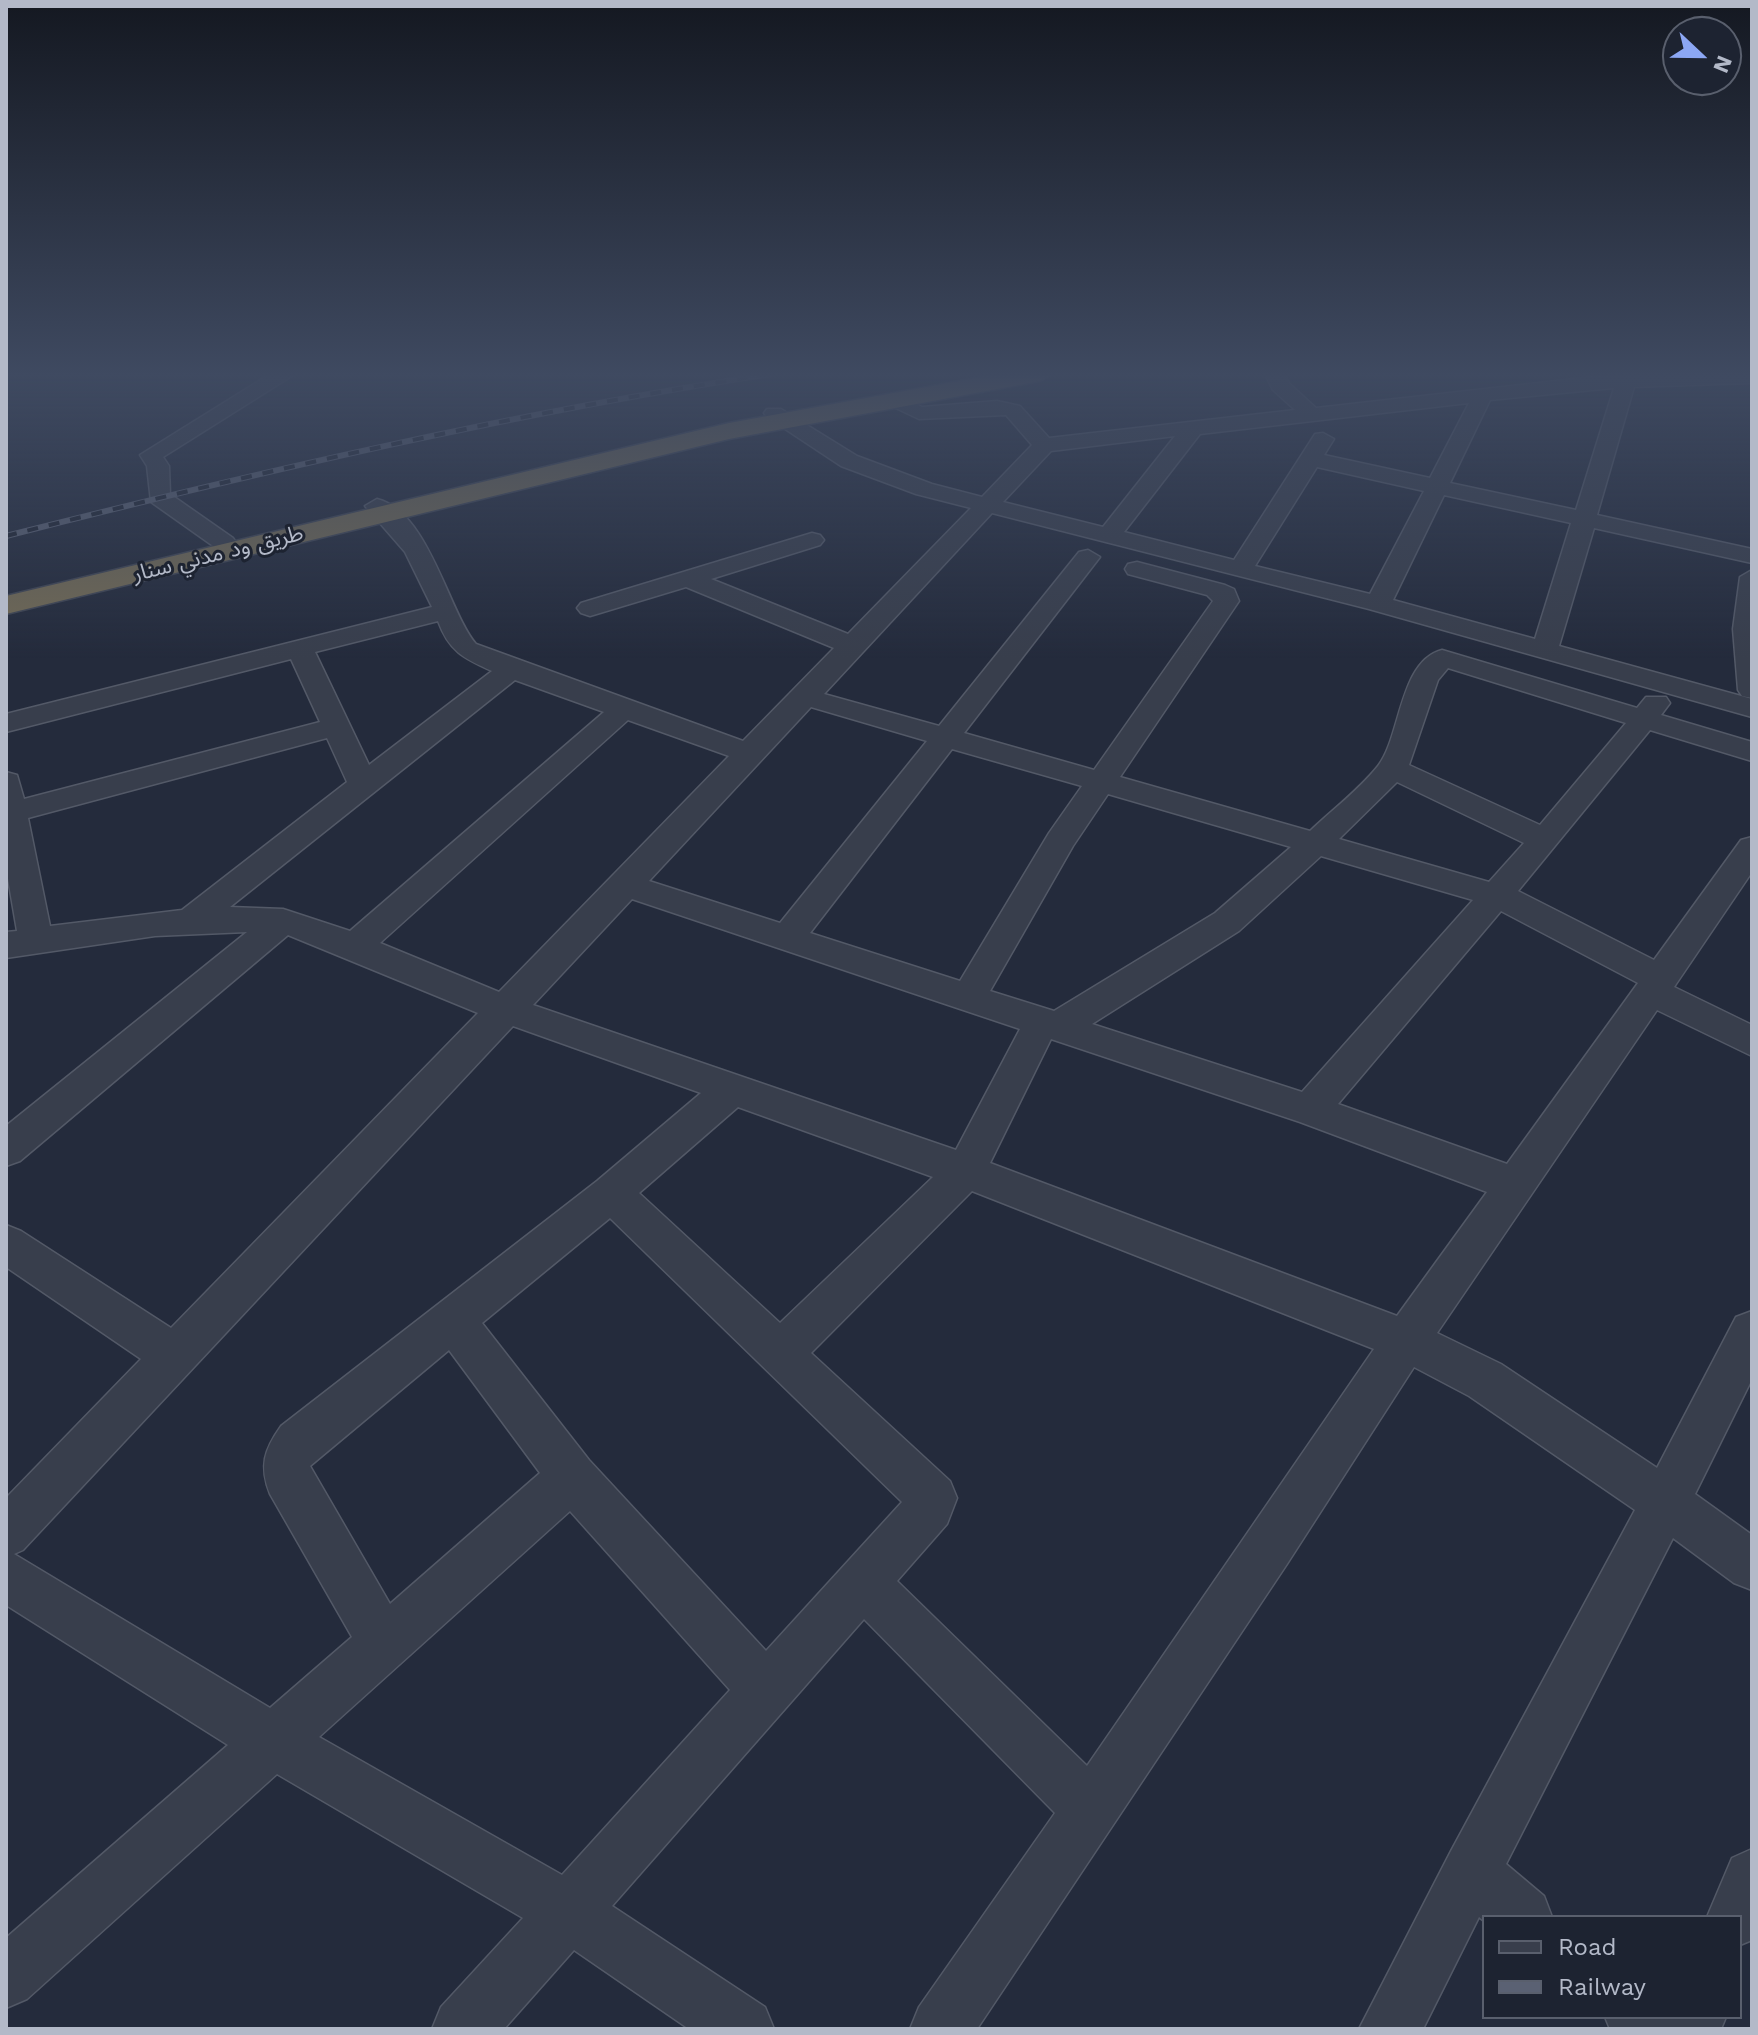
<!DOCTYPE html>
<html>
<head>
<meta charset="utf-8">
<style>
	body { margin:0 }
	#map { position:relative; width:1758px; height:2035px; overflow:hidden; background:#242b3c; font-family:"Work Sans",sans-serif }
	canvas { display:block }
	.frame { position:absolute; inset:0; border:8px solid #b3b9c8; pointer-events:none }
	.legend { position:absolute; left:1482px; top:1915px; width:260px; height:104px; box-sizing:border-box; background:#1d2331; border:2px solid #595f6d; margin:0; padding:10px 14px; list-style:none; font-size:24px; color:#b3b9c8 }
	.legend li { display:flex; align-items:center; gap:16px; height:40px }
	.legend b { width:40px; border:2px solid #595f6d }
	.north { position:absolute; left:1662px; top:16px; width:80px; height:80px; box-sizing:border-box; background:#1d2331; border:2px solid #595f6d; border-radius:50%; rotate:112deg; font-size:22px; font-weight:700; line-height:32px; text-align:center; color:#b3b9c8 }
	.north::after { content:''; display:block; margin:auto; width:28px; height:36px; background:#8ca7f4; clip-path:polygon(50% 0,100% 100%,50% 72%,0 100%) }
</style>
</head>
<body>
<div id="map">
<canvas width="1758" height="2035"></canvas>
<div class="frame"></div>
<ul class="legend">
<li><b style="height:10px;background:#383e4c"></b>Road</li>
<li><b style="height:10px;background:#5a6173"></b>Railway</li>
</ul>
<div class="north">N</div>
</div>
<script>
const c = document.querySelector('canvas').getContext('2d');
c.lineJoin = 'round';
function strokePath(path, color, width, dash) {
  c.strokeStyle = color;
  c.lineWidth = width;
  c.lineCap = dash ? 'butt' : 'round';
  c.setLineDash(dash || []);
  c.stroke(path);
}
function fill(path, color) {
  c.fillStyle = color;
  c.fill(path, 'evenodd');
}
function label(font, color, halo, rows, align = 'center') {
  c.font = font + ' "Work Sans","Noto Sans Arabic",sans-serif';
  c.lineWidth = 6;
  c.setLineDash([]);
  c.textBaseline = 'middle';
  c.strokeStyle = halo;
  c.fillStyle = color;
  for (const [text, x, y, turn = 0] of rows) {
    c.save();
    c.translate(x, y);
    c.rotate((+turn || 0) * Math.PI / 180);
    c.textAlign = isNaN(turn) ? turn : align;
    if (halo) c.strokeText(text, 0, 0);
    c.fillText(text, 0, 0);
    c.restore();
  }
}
const minor = new Path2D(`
	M270 374H295L163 457 169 466 170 494 233 538 243 552 231 559 222 557 216 548 151 502 147 466 140 455Z
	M1265 374H1285L1289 383 1316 408 1591 377 1752 374V383L1634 387 1597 515 1752 549V563L1594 528 1559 646 1752 699V717L1369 609 992 513 824 694 939 726 1079 552 1088 550 1100 557 964 733 1094 770 1213 601 1207 595 1128 574 1125 569 1128 564 1137 562 1225 585 1234 589 1239 601 1120 777 1310 831C1332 810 1359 790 1378 766 1401 737 1399 661 1442 650L1637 708 1646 697H1666L1670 703 1661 715 1752 742V761L1650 730 1518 891 1654 960 1741 840 1752 837V872L1674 987 1752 1025V1056L1657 1010 1437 1333 1501 1364 1657 1468 1736 1317 1752 1311V1379L1695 1494 1752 1535V1590L1734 1583 1673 1538 1506 1864 1544 1896 1552 1917H1484V1921L1479 1917 1423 2029H1359L1451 1851 1635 1510 1469 1396 1414 1367 1287 1564 977 2029H910L919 2007 1055 1813 864 1619 612 1906 765 2007 774 2029H689L574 1950 504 2029H432L441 2007 523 1918 277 1774 27 1999 6 2008V1938L228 1745 6 1605V1498L141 1359 6 1267V1225L21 1231 171 1328 478 1013 288 935 20 1161 6 1166V1126L247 932 155 936 6 958V932L17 931 6 867V772L17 775 24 799 320 722 291 659 6 732V714L432 607 405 552 365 506 377 499C429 512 448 611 476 644L743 741 834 648 686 587 590 616 581 613 577 608 581 603 812 533 820 535 824 540 820 545 711 579 848 634 971 508 916 494 841 466 767 417 764 413 767 409H781L857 456 932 484 982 497 1032 445 1006 415 919 419 885 403 882 399 885 395H899L922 407 997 401 1020 406 1049 438 1295 410 1273 390ZM1614 388 1576 510 1450 483 1490 400ZM1469 403 1430 478 1324 455 1334 439 1323 433 1315 434 1234 560 1124 532 1200 434ZM1175 436 1103 527 1003 502 1051 451ZM1317 467 1424 491 1370 594 1255 566ZM1444 495 1571 523 1535 639 1393 600ZM438 621C449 651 463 658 492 671L369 765 315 652ZM1448 668 1626 723 1540 825 1409 765 1438 680ZM515 680 604 712 350 931 283 909 230 907ZM811 707 927 741 780 923 649 881ZM628 720 729 756 499 992 380 943ZM327 738 347 782 182 910 50 926 28 818ZM952 749 1082 786 1049 833 960 981 810 933ZM1397 782 1524 843 1489 882 1339 839ZM1108 794 1291 847 1215 913 1054 1011 990 991 1073 846ZM1321 856 1473 900 1302 1092 1092 1024 1239 931ZM632 899 1020 1029 956 1150 533 1005ZM1501 911 1638 983 1507 1164 1338 1104ZM513 1026 701 1093 597 1181 281 1426C264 1450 259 1466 270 1494L352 1637 270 1708 14 1554 23 1550ZM1051 1039 1300 1122 1487 1192 1397 1316 990 1163ZM738 1107 933 1177 780 1323 639 1193ZM972 1191 1374 1349 1087 1766 897 1581 947 1524 957 1498 950 1481 811 1353ZM610 1218 902 1502 766 1651 589 1460 482 1323ZM449 1350 540 1473 390 1604 310 1466ZM570 1511 730 1690 562 1875 319 1737Z
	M1752 570V698L1742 696 1738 690 1733 629 1740 577Z
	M1752 1849V1940L1740 1945V1917H1707L1732 1858Z
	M1605 2017H1726L1721 2029H1610Z`);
const highway = new Path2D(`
	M998 374H1052L1040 381 729 439 6 614V596L729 423Z`);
const rail = new Path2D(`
	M6 536C259 472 513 413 771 374`);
const farStreetnames = [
	["طريق ود مدني سنار",218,554,-14]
];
strokePath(minor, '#535967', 3);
strokePath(highway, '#404654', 3);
fill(minor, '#383e4c');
fill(highway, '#726a55');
strokePath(rail, '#5a6173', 6);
strokePath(rail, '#1d2331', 4, [11]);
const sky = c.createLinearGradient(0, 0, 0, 659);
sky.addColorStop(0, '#141821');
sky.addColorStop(0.57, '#3f4a61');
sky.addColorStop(1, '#3f4a6100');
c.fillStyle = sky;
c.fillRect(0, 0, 1758, 659);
label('22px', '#b3b9c8', '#1d2331', farStreetnames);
</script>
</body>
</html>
